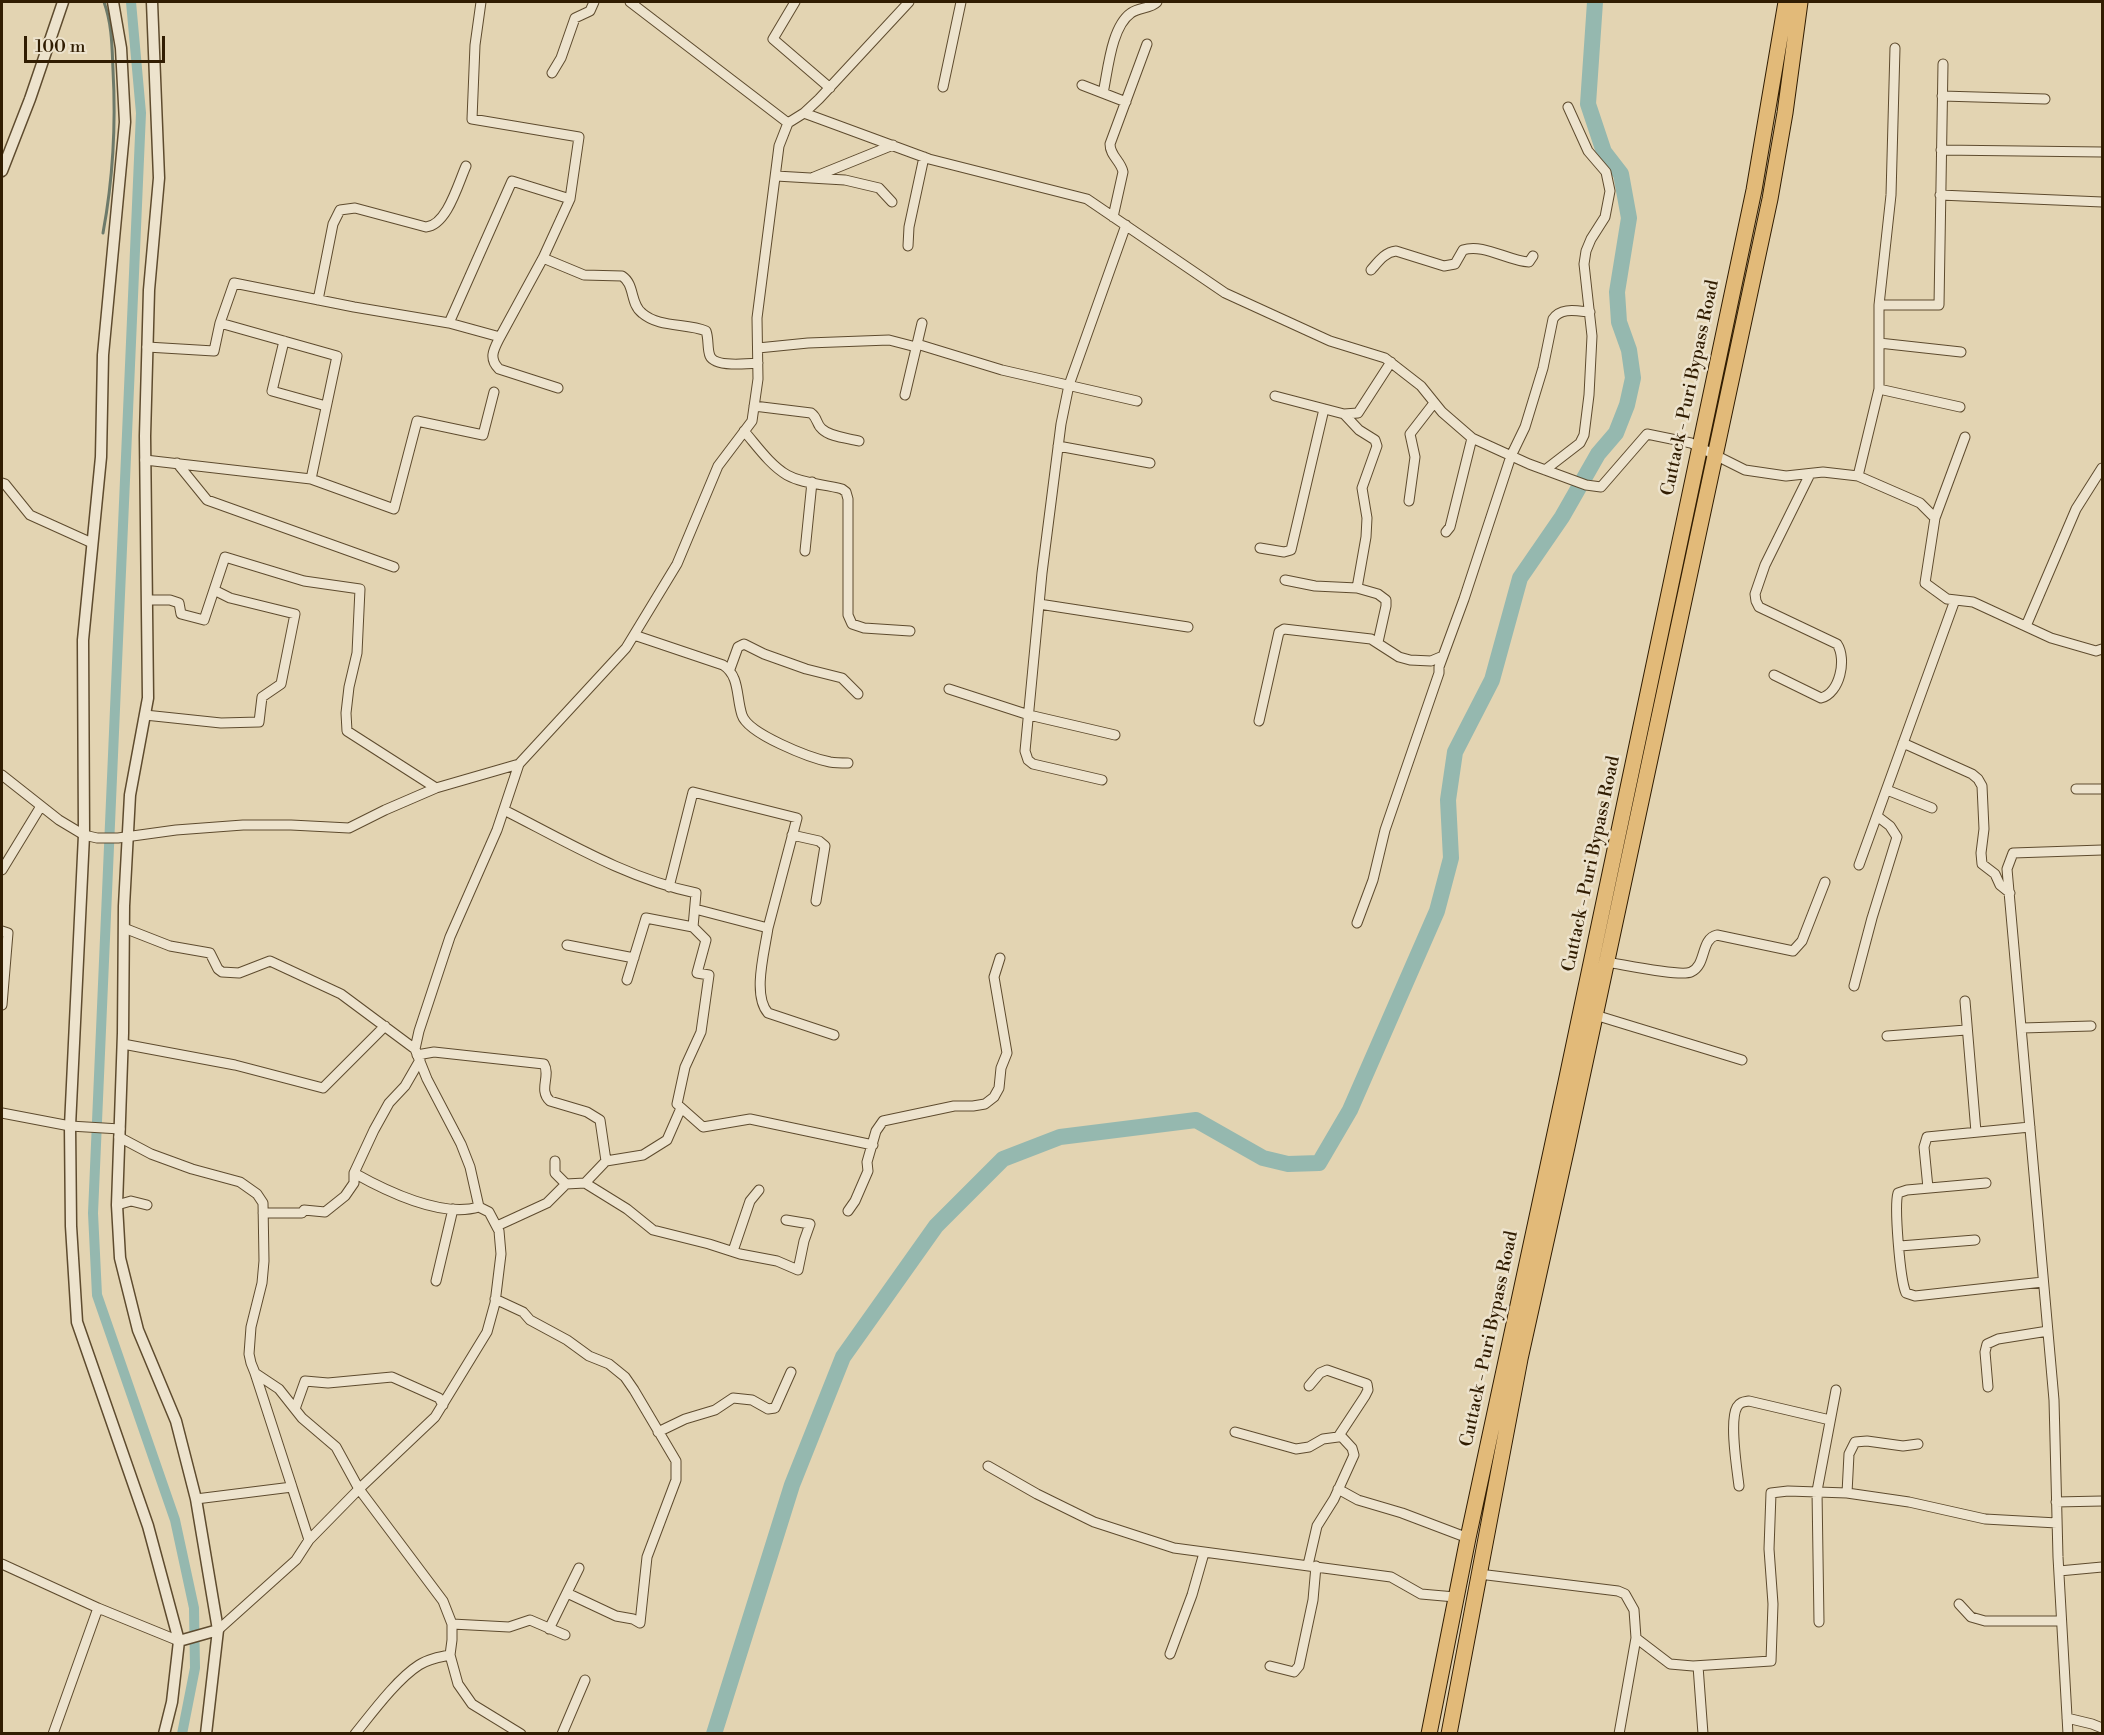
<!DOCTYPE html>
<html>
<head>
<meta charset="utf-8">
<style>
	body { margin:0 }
	#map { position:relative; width:2104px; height:1735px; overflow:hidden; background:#e3d4b2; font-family:"Libre Bodoni",serif }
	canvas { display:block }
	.frame { position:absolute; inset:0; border:3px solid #311d02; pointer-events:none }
	.scale { position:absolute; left:24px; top:36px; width:141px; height:27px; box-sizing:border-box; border:3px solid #311d02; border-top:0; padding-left:8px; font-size:18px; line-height:21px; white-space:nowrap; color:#311d02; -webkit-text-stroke:4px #ede3cd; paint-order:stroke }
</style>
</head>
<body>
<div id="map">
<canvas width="2104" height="1735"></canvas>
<div class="frame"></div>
<div class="scale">100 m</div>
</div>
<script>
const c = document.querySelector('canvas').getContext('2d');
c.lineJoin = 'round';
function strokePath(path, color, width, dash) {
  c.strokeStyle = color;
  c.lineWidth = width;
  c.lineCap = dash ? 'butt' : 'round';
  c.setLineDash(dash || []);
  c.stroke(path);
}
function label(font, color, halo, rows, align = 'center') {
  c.font = font + ' "Libre Bodoni",serif';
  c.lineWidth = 5;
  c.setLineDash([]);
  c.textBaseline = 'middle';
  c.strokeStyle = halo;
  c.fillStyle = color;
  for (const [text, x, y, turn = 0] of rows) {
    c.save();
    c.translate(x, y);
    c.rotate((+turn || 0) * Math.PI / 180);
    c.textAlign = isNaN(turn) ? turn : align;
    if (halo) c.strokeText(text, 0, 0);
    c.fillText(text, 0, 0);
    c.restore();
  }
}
const stream = new Path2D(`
	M103 233C113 179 116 124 113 70 112 46 112 24 104 2`);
const canal = new Path2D(`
	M131 2 141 113 93 1213 97 1295 175 1520 194 1608 195 1668 182 1734`);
const river = new Path2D(`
	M714 1734 792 1485 843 1357 936 1226 1003 1159 1060 1137 1196 1120 1263 1158 1288 1164 1319 1163 1350 1110 1437 911 1451 858 1448 800 1455 752 1492 680 1520 578 1562 517 1598 454 1616 433 1627 405 1633 378 1629 350 1619 322 1617 292 1629 218 1621 174 1604 152 1588 104 1595 2`);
const minor = new Path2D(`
	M481 2 475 45 472 119 579 137 570 199 543 258
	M630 2 788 123 804 113 929 159 1087 199 1225 293 1330 341 1385 358 1421 386 1442 412 1472 438 1529 464 1586 485 1601 487 1647 434 1691 443 1745 470 1786 476 1823 472 1858 476 1920 503 1935 518 1925 583 1947 599 1973 602 2051 638 2096 651 2102 649
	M795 2 773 39 830 88
	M552 73 561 58 575 18 590 11 594 2
	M1082 85 1126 102
	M943 87 961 2
	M1103 93C1108 71 1111 27 1131 13 1139 7 1150 9 1157 2
	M1942 96 2045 99
	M804 113 819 99 909 2
	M1941 150 2102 152
	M776 176 845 180 879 188 892 202
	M814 177 893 145
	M1940 195 2102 202
	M1113 217 1123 172C1121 161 1110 156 1110 144L1147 44
	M908 246 909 227 924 157
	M1371 270C1378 262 1385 252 1396 251L1444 266 1455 264 1463 250C1483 243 1508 261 1529 262L1533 256
	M318 300 333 224 340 210 355 208 426 227C447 225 458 184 466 166
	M1879 305H1939L1943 64
	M220 323 234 283 354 307 449 323 512 181 570 199
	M449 323 500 337 543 258 584 275 622 276C635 284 630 304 642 313 659 328 686 323 706 331 709 339 707 349 710 356 715 367 747 364 758 363
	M500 337C494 349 488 358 499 369L558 388
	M284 341 272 391 326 406
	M1879 343 1961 352
	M917 344 1002 370 1137 401
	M758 348 808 343 889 340 916 347
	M1879 389 1960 407
	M905 395 922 323
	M1275 396 1344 414 1358 413 1391 362
	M754 406 811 413C818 418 816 424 822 429 830 437 848 438 859 441
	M744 431C757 446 770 465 787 475 803 484 824 484 842 489L846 492 848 499V615L852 624 864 628 910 631
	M1058 446 1150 463
	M145 460 311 479 337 356 220 323 214 351 147 347
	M177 463 207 500 394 567
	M1545 470 1580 443 1584 435 1589 395 1592 336 1584 264 1586 251 1591 239 1605 217 1610 191 1606 172 1588 151 1568 107
	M1858 476 1879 389V305L1891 195 1895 48
	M311 479 394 509 417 421 483 435 494 392
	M2 483 5 484 30 515 92 543
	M1409 501 1415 457 1410 434 1434 403
	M1935 518 1965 437
	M1446 532 1450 527 1472 438
	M1260 548 1284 552 1291 550 1324 409
	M805 551 812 482
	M1285 580 1315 586 1357 588 1366 537 1367 518 1362 488 1377 446 1375 440 1359 430 1344 414
	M1357 588 1378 594 1386 600V606L1378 642
	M147 600H170L179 603 181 614 204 620 225 557 304 581 360 589 357 653 349 687 346 713 347 731 436 788
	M1039 604 1188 627
	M2026 626 2076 509 2102 468
	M634 635 723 665C740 676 736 697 742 715 748 734 810 758 830 762 836 763 842 763 848 763
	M730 669 738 647 744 644 764 654 806 669 842 678 858 694
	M1774 675 1821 698C1840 693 1847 659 1837 644L1759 607 1756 601 1755 594 1765 565 1810 474
	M949 689 1029 715 1115 735
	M145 715 221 723 259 722 262 697 281 684 295 614 230 598 214 590
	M1259 721 1279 632 1284 629 1371 639 1399 657 1410 660 1431 661 1443 656
	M1903 743 1972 774 1978 779 1982 786 1984 829 1981 853 1982 864 1995 874 2000 885 2010 893
	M2 775 59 820 84 835 97 838H118L176 830 243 825H291L349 828 385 810 436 788 519 764
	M1102 780 1033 764 1028 760 1025 751 1042 573 1061 424 1069 385 1126 225
	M2076 789H2102
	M1887 790 1932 808
	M504 810C565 841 628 879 696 893L693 927
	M792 835 819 841 825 846 816 901
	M1859 865 1955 600
	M2 870 41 806
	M669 887 693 792 797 818 768 928 695 909
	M1357 923 1373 880 1385 830 1439 673V667L1464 599 1511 456 1525 427 1543 368 1553 319C1561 307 1577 311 1590 312
	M124 928 170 946 210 953 218 969 222 972 239 973 270 961 341 994 415 1049
	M768 928C765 950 752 995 768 1013L834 1035
	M2 931 8 933 2 1005
	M567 945 634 958
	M1606 962C1621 964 1680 977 1691 972 1707 965 1700 939 1717 935L1793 951 1802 941 1825 882
	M627 980 646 918 693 927 706 940 697 973 709 975 701 1032 685 1067 677 1104 703 1127 750 1119 873 1145
	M1854 986 1872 918 1897 837 1890 826 1877 816
	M1965 1001 1976 1132
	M1595 1015 1742 1060
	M2022 1028 2091 1026
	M1887 1036 1966 1030
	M123 1044 235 1065 323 1088 385 1026
	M417 1055 434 1052 544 1064C551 1076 538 1090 550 1101L587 1112 600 1120 606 1161
	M2 1113 70 1126 120 1129
	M119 1137 151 1154 192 1169 240 1182 257 1194 263 1203 264 1261 262 1283 251 1327 249 1354 251 1363 255 1373 279 1389 302 1418 336 1447 359 1489 435 1417 487 1332 495 1303 501 1254 499 1231 489 1212 479 1207 470 1167 461 1144 427 1079 415 1049 419 1031 450 937 497 830 519 764 626 648 677 564 718 466 752 421 758 379 757 318 779 146 788 123
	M354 1173C386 1191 442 1218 479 1207
	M585 1183 606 1161 643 1155 667 1140 681 1108
	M1986 1183 1907 1190 1898 1193C1894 1206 1900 1280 1906 1293L1915 1296 2043 1282
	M566 1184 585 1183 627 1209 653 1230 709 1244 740 1254 777 1261 798 1270 804 1241 810 1224 786 1220
	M1928 1188 1924 1147 1927 1137 2030 1127
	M117 1205 131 1201 147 1205
	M848 1211 855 1201 868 1171 867 1162 876 1131 883 1121 954 1106H973L985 1104 994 1097 999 1088 1001 1068 1007 1053 994 977 1000 958
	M263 1213H302L304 1210 325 1212 345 1196 354 1183V1173L374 1130 389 1103 405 1086 420 1060
	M497 1226 547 1203 566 1184 555 1173V1161
	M1900 1246 1975 1240
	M733 1251 750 1201 759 1190
	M436 1281 453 1209
	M495 1299 523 1312 530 1320 567 1340 589 1356 609 1364 625 1377 634 1390 676 1461V1480L647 1557 640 1623 633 1619 616 1616 567 1593
	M255 1373 292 1487
	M1988 1387 1985 1352 1987 1344 1998 1339 2048 1331
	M295 1409 305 1381 328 1383 392 1377 439 1398 443 1405
	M658 1432 685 1419 715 1410 733 1398 752 1400 768 1409 775 1408 791 1372
	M1235 1432 1296 1449 1309 1447 1323 1439 1338 1437 1365 1396 1368 1390 1367 1384 1327 1370 1320 1373 1309 1386
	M988 1466 1037 1494 1094 1522 1174 1548 1391 1577 1421 1594 1455 1597
	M1739 1486C1737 1469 1729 1421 1737 1407 1740 1402 1743 1402 1749 1401L1830 1420
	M1338 1489 1358 1500 1402 1513 1468 1538
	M1847 1493 1849 1454 1855 1442 1867 1441 1903 1446 1918 1444
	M196 1499 292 1487 309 1540
	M2056 1502 2102 1501
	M2 1564 98 1608 179 1641
	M1308 1565 1317 1526 1334 1499 1354 1455 1352 1448 1340 1435
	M2059 1571 2102 1567
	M1479 1574 1618 1591 1625 1594 1634 1610 1636 1638 1619 1734
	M1959 1604 1971 1617 1985 1621H2061
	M1819 1622 1817 1491 1836 1390
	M452 1624 509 1627 530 1620 565 1635
	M549 1629 579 1568
	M218 1630 296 1560 309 1540 359 1489 443 1601 452 1624V1640L450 1655 458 1684 472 1704 521 1734
	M1636 1638 1670 1664 1693 1666 1771 1661 1773 1604 1769 1549 1771 1493 1788 1491 1847 1493 1909 1502 1985 1519 2057 1523
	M1170 1654 1192 1595 1204 1553
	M1270 1666 1294 1672 1299 1666 1313 1600 1316 1566
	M1698 1666 1703 1734
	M2067 1718 2092 1724 2102 1728
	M53 1734 98 1608
	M355 1734C372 1713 397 1679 419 1665 428 1659 439 1657 450 1655
	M562 1734 585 1680
	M2068 1734 2058 1557 2054 1400 2007 869 2013 853 2102 850`);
const tertiary = new Path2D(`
	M113 2 121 48 125 122 103 355 101 457 83 640 84 835 70 1126 71 1226 77 1322 148 1526 179 1641 172 1702 164 1734
	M152 2 159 178 149 290 145 436 148 698 130 795 124 906 123 1033 117 1205 120 1258 138 1330 176 1421 196 1499 218 1630 206 1734
	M2 171 30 99 63 2
	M179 1641 218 1630`);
const trunk = new Path2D(`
	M1429 1734 1468 1538 1566 1082 1754 190 1786 2
	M1449 1734 1520 1359 1567 1147 1770 199 1785 113 1800 2`);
const streetNames = [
	["Cuttack - Puri Bypass Road",1691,388,-78],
	["Cuttack - Puri Bypass Road",1592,864,-78],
	["Cuttack - Puri Bypass Road",1490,1339,-78]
];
strokePath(stream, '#6d7a6a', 3);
strokePath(canal, '#95b8af', 10);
strokePath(river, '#95b8af', 16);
strokePath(minor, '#5e4b2e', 11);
strokePath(tertiary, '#5e4b2e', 13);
strokePath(trunk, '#311d02', 17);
strokePath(minor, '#ede3cd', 9);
strokePath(tertiary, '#ede3cd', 10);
strokePath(trunk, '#e2ba79', 15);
label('18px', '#311d02', '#ede3cd', streetNames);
</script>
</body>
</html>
